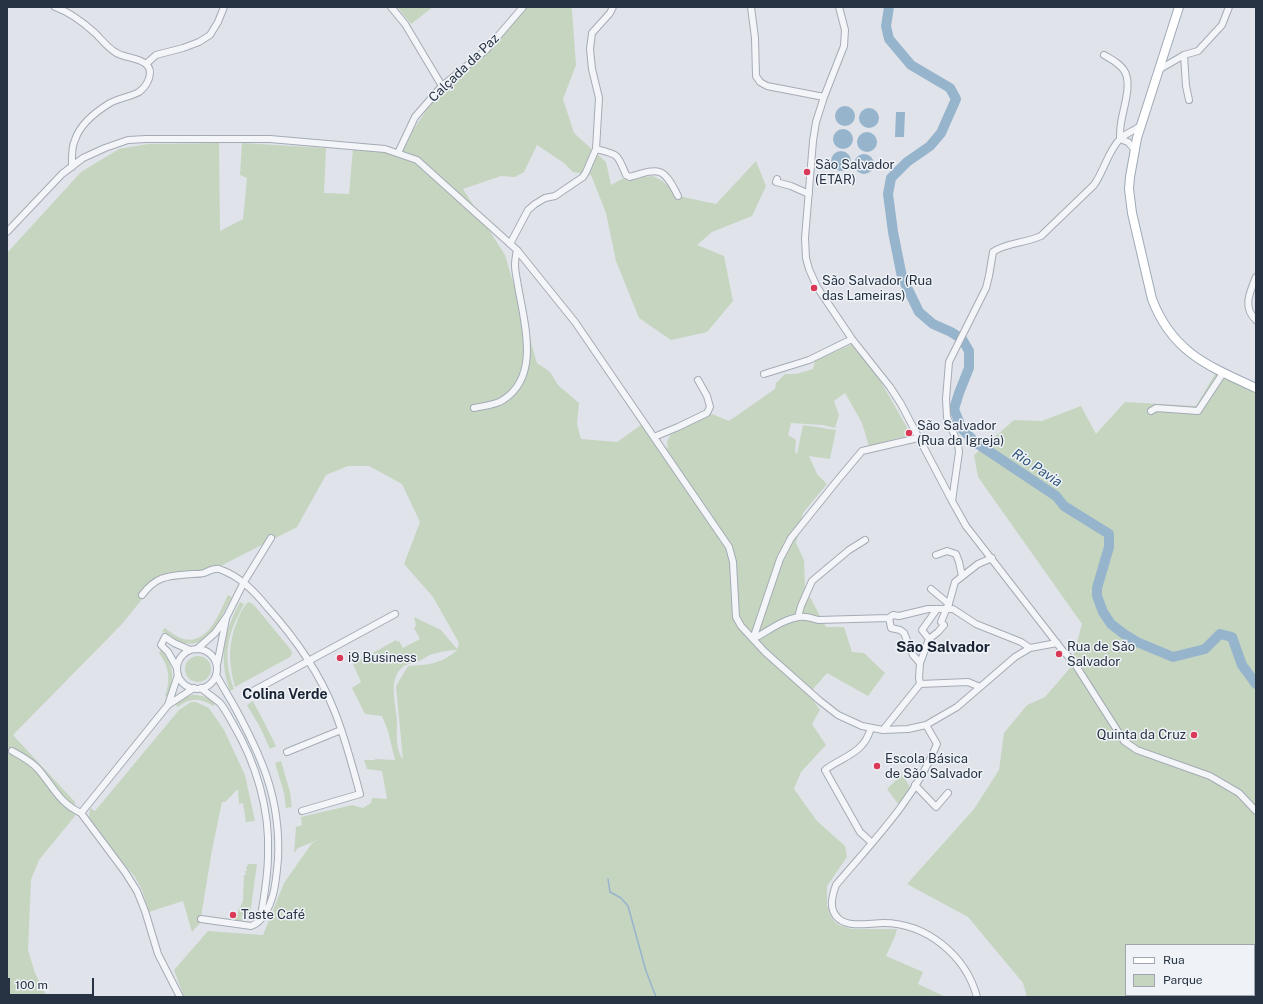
<!DOCTYPE html>
<html>
<head>
<meta charset="utf-8">
<style>
	body { margin:0 }
	#map { position:relative; width:1263px; height:1004px; overflow:hidden; background:#e0e4ea; font-family:"Public Sans",sans-serif }
	canvas { display:block }
	.frame { position:absolute; inset:0; border:8px solid #273243; pointer-events:none }
	.legend { position:absolute; left:1125px; top:944px; width:130px; height:52px; box-sizing:border-box; background:#eff3f7; border:1px solid #9fa6af; margin:0; padding:5px 7px; list-style:none; font-size:12px; color:#273243 }
	.legend li { display:flex; align-items:center; gap:8px; height:20px }
	.legend b { width:20px; border:1px solid #9fa6af }
	.scale { position:absolute; left:8px; top:978px; width:86px; height:18px; box-sizing:border-box; border:2px solid #273243; border-top:0; padding-left:5px; font-size:12px; line-height:14px; white-space:nowrap; color:#273243; -webkit-text-stroke:3px #eff3f7; paint-order:stroke }
</style>
</head>
<body>
<div id="map">
<canvas width="1263" height="1004"></canvas>
<div class="frame"></div>
<ul class="legend">
<li><b style="height:5px;background:#fff"></b>Rua</li>
<li><b style="height:11px;background:#c6d5c0"></b>Parque</li>
</ul>
<div class="scale">100 m</div>
</div>
<script>
const c = document.querySelector('canvas').getContext('2d');
c.lineJoin = 'round';
function fill(path, color) {
  c.fillStyle = color;
  c.fill(path, 'evenodd');
}
function strokePath(path, color, width, dash) {
  c.strokeStyle = color;
  c.lineWidth = width;
  c.lineCap = dash ? 'butt' : 'round';
  c.setLineDash(dash || []);
  c.stroke(path);
}
function label(font, color, halo, rows, align = 'center') {
  c.font = font + ' "Public Sans",sans-serif';
  c.lineWidth = 3;
  c.setLineDash([]);
  c.textBaseline = 'middle';
  c.strokeStyle = halo;
  c.fillStyle = color;
  for (const [text, x, y, turn = 0] of rows) {
    c.save();
    c.translate(x, y);
    c.rotate((+turn || 0) * Math.PI / 180);
    c.textAlign = isNaN(turn) ? turn : align;
    if (halo) c.strokeText(text, 0, 0);
    c.fillText(text, 0, 0);
    c.restore();
  }
}
const green = new Path2D(`
	M397 7H433L411 24Z
	M524 7H571L572 10 576 65 563 99 574 133 606 162 611 185 622 179 653 176 662 181 683 197 716 204 756 161 766 186 752 216 712 232 697 245 724 256 733 301 707 332 671 340 639 318 616 261 606 213 591 175 573 172 564 163 537 145 524 172 515 177 501 176 463 189 505 255 537 363 550 372 558 385 579 403 577 424 581 439 617 442 641 425 668 449 667 442 670 435 712 414 729 421 775 389 776 383 785 374H796L813 369 815 361 852 344 877 375 909 431 907 436 869 446 862 423 845 393 834 401 839 415 835 428 823 425 791 423 788 435 796 440 795 452 797 454 803 425 836 430 830 459 809 456 817 474 827 484 803 513 796 543 804 560 805 588 826 627H844L852 652 864 653 885 673 868 696 827 673 814 688 810 696 820 710 812 724 826 745 801 772 794 789 817 821 845 846 847 857 827 886V905L830 915 835 922 839 925 852 929H897L895 936 886 956 923 972 918 984 946 997H184L174 970 208 931 263 935 284 883 312 843 320 839 298 848 294 853 296 827 302 825 301 817 352 805 363 808 371 803 372 798 387 799 382 771 367 769 364 760H375V759L395 760 388 731 382 716 365 714 352 688 361 682 353 664 396 640 397 642 399 641 403 648 420 639 414 628 416 626 414 617 441 630 457 649 459 643 433 597 404 564 420 522 402 484 369 466H348L326 475 297 527 199 577 156 582 122 624 13 735 75 802V816L39 860 31 880 28 950 35 973 47 997H49H7V253L81 172 119 149 148 144 219 143 220 231 243 219 247 178 240 175 242 143 326 148 324 193 349 194 353 148 398 153 431 103ZM457 650C442 664 427 665 408 666L396 686 403 760C395 748 397 734 397 721 396 703 387 678 404 666 409 663 414 663 419 661 424 659 428 655 433 654 440 652 450 650 457 650Z
	M1215 374 1256 393V997H1027L1023 983 968 917 907 884 974 809 999 770 1004 733 1027 705 1045 697 1070 668 1082 624 978 477 974 455 1014 420 1042 421 1081 406 1096 434 1125 402 1196 406ZM1126 945H1254V995H1126Z
	M228 595 232 597C221 616 209 652 181 642 174 640 168 635 162 631L165 628C170 632 177 637 183 639 209 645 219 613 228 595Z
	M240 602 244 604C227 635 222 655 234 689L230 691C218 657 224 632 240 602Z
	M248 602 251 603 254 605 287 645 291 650 292 654 290 657 235 687C228 663 228 642 238 619 240 613 243 607 248 602Z
	M161 650C175 665 174 680 168 698L165 695C171 681 169 666 159 653Z
	M185 669a13 13 0 1 1 26 0a13 13 0 1 1-26 0Z
	M192 695C202 695 209 697 216 703L213 706C201 698 190 697 178 707L175 704 181 699Z
	M253 701 265 724 276 746 270 749 260 727 247 705Z
	M191 702H196L209 708 224 730 245 775 255 821 246 822 243 803 239 804 238 789 225 802H222L212 850 200 923 192 932 183 901 149 912 142 890 135 877 101 837 92 824 89 816 90 808 95 811 179 710Z
	M281 761 290 792 292 807 286 808 284 793 275 763Z
	M902 774 910 787 899 805 887 789Z
	M247 864H257L250 915 247 913 243 914 241 918 244 921 235 920V918L243 901 244 875H246L245 871H247L246 868 248 865Z`);
const water = new Path2D(`
	M835 116a10 10 0 1 1 20 0a10 10 0 1 1-20 0Z
	M859 118a10 10 0 1 1 20 0a10 10 0 1 1-20 0Z
	M896 112H905L904 137H895Z
	M833 139a10 10 0 1 1 20 0a10 10 0 1 1-20 0Z
	M857 142a10 10 0 1 1 20 0a10 10 0 1 1-20 0Z
	M831 161a10 10 0 1 1 20 0a10 10 0 1 1-20 0Z
	M854 164a10 10 0 1 1 20 0a10 10 0 1 1-20 0Z`);
const stream = new Path2D(`
	M608 879 610 892 621 898 628 906 646 971 656 997`);
const river = new Path2D(`
	M889 7 886 26 889 39 911 65 950 88 956 99 941 133 930 146 907 162 891 178 888 194 893 232 902 277 919 312 933 324 951 332 962 339 969 351V368L959 393 954 409 962 429 975 442 1056 496 1064 506 1109 534V547L1097 588V596L1103 612 1111 624 1124 634 1137 642 1173 657 1205 649 1220 634 1232 637 1242 665 1256 684`);
const minor = new Path2D(`
	M55 7C69 12 84 23 95 33 102 40 107 47 115 52 123 58 137 57 146 64 155 72 147 86 139 92 130 97 119 98 110 103 97 111 80 124 75 140 71 148 72 158 72 167
	M391 7 405 24 442 86
	M751 7 755 38 756 76 760 82 767 86 824 97
	M839 7 845 30 844 46 824 97 816 122 813 141 805 238 806 258 809 269 817 287 852 339 890 387 901 404 952 501 966 526 1063 651 1073 661 1124 741 1137 750 1210 776 1239 793 1256 811
	M1104 55C1111 59 1121 64 1125 72 1132 85 1123 109 1121 123 1120 129 1120 134 1120 139
	M1184 55 1186 86 1189 100
	M146 64 156 55 183 48 199 42 210 35 218 22 224 7
	M1160 69 1184 55 1198 51 1222 25 1229 7
	M1120 139 1128 142 1134 149
	M596 149C619 155 617 153 626 175L630 177C659 168 663 166 678 196
	M398 153 415 117 442 86 486 50 523 7
	M777 179 776 182 791 186 809 194
	M7 232 62 174 83 158 105 148 128 140 146 139H270L385 149 417 160 517 250 575 322 729 547 733 562 736 617 741 626 765 652 820 701 838 715 862 726 883 730 908 729 926 725 957 707 1015 657 1030 648 1057 643
	M510 244 528 210 535 204 545 198 555 196 583 177 586 172 596 149 599 98 592 69 590 49 592 33 610 13 613 7
	M1256 277C1250 292 1242 307 1256 320
	M764 374 809 360 852 339
	M474 408C483 406 496 405 503 400 541 376 524 322 518 286 517 279 515 272 515 265 515 260 516 255 517 250
	M1151 411 1156 408 1198 411 1223 373
	M654 437 678 427 707 413 710 407 707 396 698 380
	M952 501 959 452 958 444 947 417 946 399 949 362 986 288 989 276 993 252C1005 243 1026 243 1041 236L1094 185C1104 171 1108 151 1120 139 1126 133 1134 131 1140 126
	M936 555 947 551 956 554 959 562 962 576
	M931 589 949 604
	M142 595C157 575 169 576 192 574 196 574 201 574 204 573 209 571 214 568 219 569 240 576 255 592 268 608 295 638 319 672 334 710 345 737 352 765 360 794L302 811
	M798 617 801 606 812 581 849 550 865 540
	M889 618 893 615 899 616 928 609H953L976 624 1021 642 1030 648
	M753 639 780 559 791 538 836 482 862 451 918 438
	M753 639C767 632 783 619 799 617 805 616 812 618 818 620L889 618 891 628 900 630 904 633 913 655 920 663 919 678 920 684
	M929 639 922 630 937 609
	M197 649 215 633 227 616 244 582 271 538
	M177 669a20 20 0 1 1 40 0a20 20 0 1 1-40 0Z
	M920 663 929 639 938 632 944 625 941 622 950 600 955 582 978 564 992 558
	M217 665 226 619
	M177 668 168 652 161 645 165 637 174 643 190 650
	M201 688C207 693 214 698 220 703 225 709 229 717 233 724 256 763 270 809 268 855 268 876 264 896 261 916
	M255 690 395 614
	M168 705 178 675
	M926 725 937 744C915 799 873 841 836 885 832 896 828 910 839 919 850 928 870 923 883 923 927 923 966 956 977 997
	M871 728C869 734 867 740 862 745 853 756 836 761 825 770L860 832 872 843
	M883 730 920 684 968 682 980 687
	M12 751C21 756 31 761 38 769 53 786 59 803 81 813L125 872 137 891 145 911 158 954 180 997
	M287 752 341 730
	M915 785 936 807 948 793
	M81 813 168 705 194 688
	M201 919 251 926C263 922 270 906 273 895 276 883 277 871 278 859 281 798 261 755 233 704 227 694 222 685 216 675`);
const major = new Path2D(`
	M1179 7 1137 138 1130 177 1129 189 1132 213 1152 299C1172 352 1208 366 1256 388`);
const markers = [
	[807,172,4,"#da3a58"],
	[814,288,4,"#da3a58"],
	[909,433,4,"#da3a58"],
	[1059,654,4,"#da3a58"],
	[340,658,4,"#da3a58"],
	[1194,735,4,"#da3a58"],
	[877,766,4,"#da3a58"],
	[233,915,4,"#da3a58"]
];
const streetNames = [
	["Calçada da Paz",464,68,-44]
];
const poiNames = [
	["São Salvador",815,165],
	["(ETAR)",815,180],
	["São Salvador (Rua",822,281],
	["das Lameiras)",822,296],
	["São Salvador",917,426],
	["(Rua da Igreja)",917,441],
	["Rua de São",1067,647],
	["Salvador",1067,662],
	["i9 Business",348,658],
	["Quinta da Cruz",1186,735,"right"],
	["Escola Básica",885,759],
	["de São Salvador",885,774],
	["Taste Café",241,915]
];
const waterNames = [
	["Rio Pavia",1037,468,34]
];
const neighbourhoodNames = [
	["Colina Verde",285,695]
];
const quarterNames = [
	["São Salvador",943,647]
];
fill(green, '#c6d5c0');
fill(water, '#97b4cd');
strokePath(stream, '#97b4cd', 1.5);
strokePath(river, '#97b4cd', 10);
strokePath(minor, '#a5abb5', 8);
strokePath(major, '#9ea9b7', 10);
strokePath(minor, '#f3f5f8', 6);
strokePath(major, '#fff', 8);
for (const [x, y, r, color] of markers) {
  const dot = new Path2D();
  dot.arc(x, y, r, 0, 2 * Math.PI);
  c.fillStyle = color;
  c.fill(dot);
  strokePath(dot, '#eff3f7', 1.5);
}
label('13px', '#273243', '#eff3f7', streetNames);
label('13px', '#273243', '#eff3f7', poiNames, 'left');
label('italic 14px', '#2d537a', '#eff3f7', waterNames);
label('bold 14px', '#192333', '#eff3f7', neighbourhoodNames);
label('bold 15px', '#192333', '#eff3f7', quarterNames);
</script>
</body>
</html>
